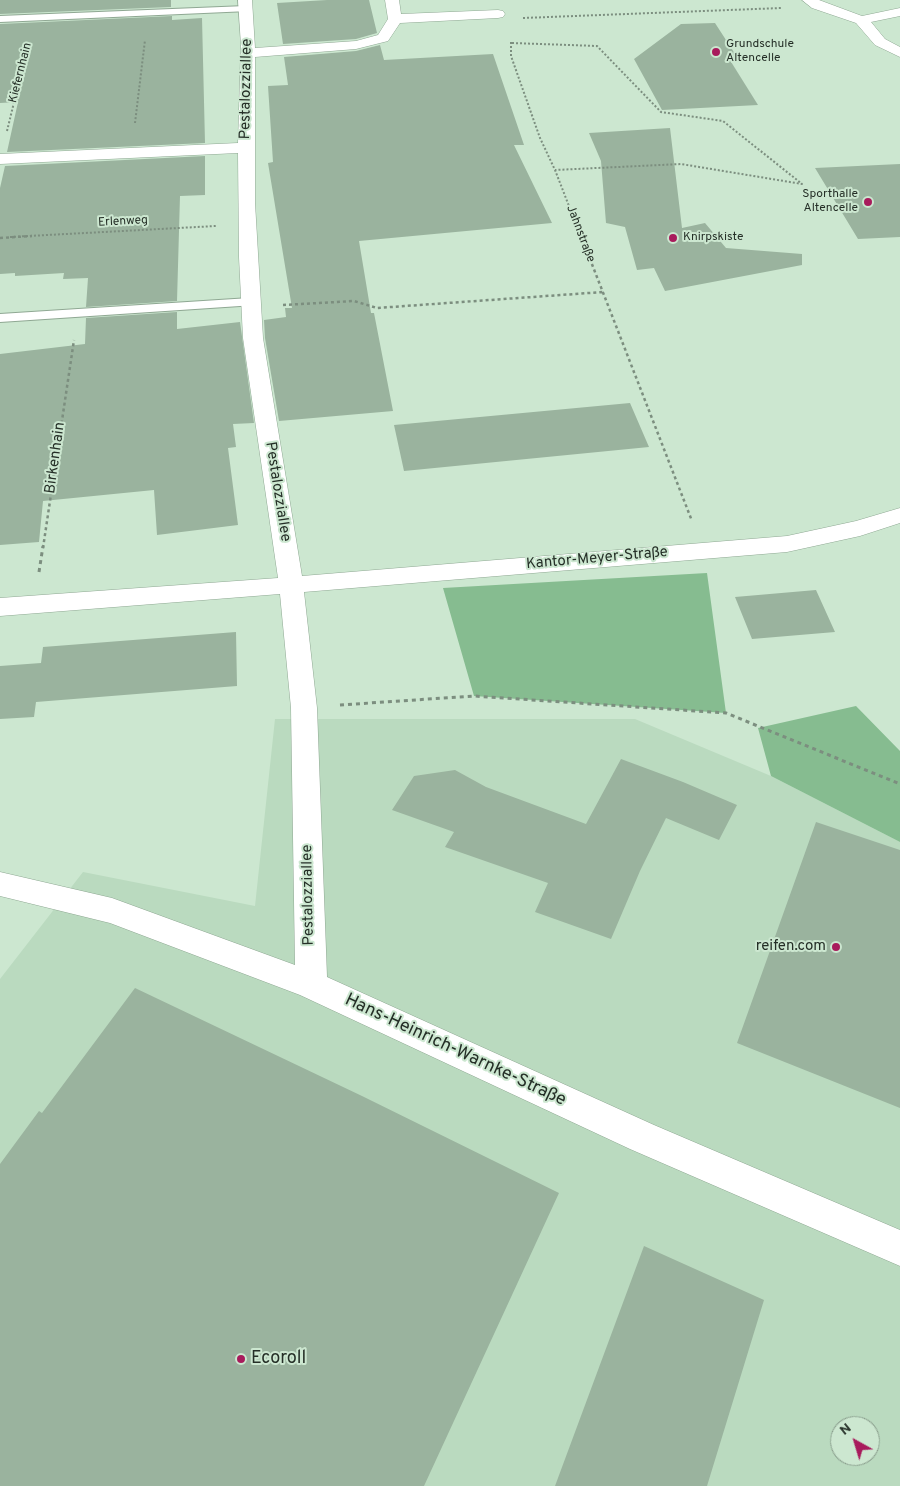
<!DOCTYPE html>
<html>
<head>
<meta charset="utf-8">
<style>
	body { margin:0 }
	#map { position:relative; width:900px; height:1486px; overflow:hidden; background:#cce7d0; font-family:Overpass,sans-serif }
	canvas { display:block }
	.north { position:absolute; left:830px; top:1416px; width:50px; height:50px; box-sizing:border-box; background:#cce7d0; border:1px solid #899d8c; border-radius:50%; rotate:321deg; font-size:14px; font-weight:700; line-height:20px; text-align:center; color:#252f27 }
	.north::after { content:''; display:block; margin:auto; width:18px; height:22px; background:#a81b5c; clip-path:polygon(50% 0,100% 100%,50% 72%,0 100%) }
</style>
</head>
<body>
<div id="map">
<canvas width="900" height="1486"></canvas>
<div class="north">N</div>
</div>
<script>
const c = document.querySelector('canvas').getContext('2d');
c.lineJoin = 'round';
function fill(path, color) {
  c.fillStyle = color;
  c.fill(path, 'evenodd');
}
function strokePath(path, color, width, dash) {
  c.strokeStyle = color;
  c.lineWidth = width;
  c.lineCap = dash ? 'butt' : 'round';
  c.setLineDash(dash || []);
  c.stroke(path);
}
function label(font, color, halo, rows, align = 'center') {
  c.font = font + ' Overpass,sans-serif';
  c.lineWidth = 4;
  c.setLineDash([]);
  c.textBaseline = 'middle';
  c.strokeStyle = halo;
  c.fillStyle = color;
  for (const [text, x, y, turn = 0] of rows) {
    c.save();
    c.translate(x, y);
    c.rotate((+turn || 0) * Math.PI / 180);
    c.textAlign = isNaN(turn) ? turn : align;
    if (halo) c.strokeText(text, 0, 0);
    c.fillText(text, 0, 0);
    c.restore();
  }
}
const built = new Path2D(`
	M275 719H635L771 776 900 842V1486H0V979L83 872 255 906ZM840 1426H870V1456H840Z`);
const green = new Path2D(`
	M707 573 726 713 474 696 443 588Z
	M856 706 900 751V842L771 776 758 728Z`);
const building = new Path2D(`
	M0 0H171V7L0 14Z
	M327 0H369L377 33 356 39 283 44 277 3Z
	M172 16V20L202 18 205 143 7 152 18 102 0 103V24Z
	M715 23 737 57H728L758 105 662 110 634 59 681 24Z
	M380 45 384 60 493 54 524 145H514L552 223 359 241 371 313H374L393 411 279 421 265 338 264 320 286 317 285 308H292L268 163 273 162 268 86 288 85 284 57 356 51Z
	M670 128 682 228 705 223 726 248 802 254V265L665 291 654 268 637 270 625 227 606 223 601 161 589 133Z
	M205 156V195L180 196 177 301 86 307 88 278 63 279 64 273 15 276V273L0 274V188L5 166Z
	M900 164V237L858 239 815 168Z
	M177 312V329L240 322 254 423 233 424 236 447 228 448 238 525 157 535 154 490 43 501 39 542 0 545V354L85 344 86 318Z
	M630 403 649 447 404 471 394 425Z
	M816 590 835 632 752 639 735 597Z
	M236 632 237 686 36 702 34 717 0 719V666L41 663 43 647Z
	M621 759 683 782 737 805 719 840 666 818 640 871 611 939 535 912 548 883 445 847 454 832 392 810 414 776 455 770 486 787 586 824Z
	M816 822 900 850V1108L737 1043Z
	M135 988 362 1096 559 1193 424 1486H0V1164L39 1111 42 1113Z
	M644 1246 764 1300 707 1486H555Z`);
const pathFar2 = new Path2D(`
	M523 18 781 8
	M511 42V56L540 138 555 170 581 237
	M512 43 597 46 661 112 723 121 802 184 681 164 555 170
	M135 123 145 40
	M7 131 28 45
	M10 237 216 226`);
const pathFar1 = new Path2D(`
	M581 236 692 521
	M0 238 32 236
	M283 305 354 301 377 308 603 292
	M43 548 74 340`);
const path = new Path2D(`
	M39 572 43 546
	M340 705 474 696 726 713 900 784`);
const lane = new Path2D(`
	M246 6 251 9 249 11 0 22V16Z
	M250 298 255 299 257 302 255 305 0 322V314Z`);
const street = new Path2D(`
	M238 0H252L255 48 356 41 378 35 388 19 385 0H399L401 14 498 10 503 11 505 14 503 17 498 18 400 23 388 41 356 49 255 57V203L263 338 302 576 787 536 856 521 900 508V523L860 536 787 552 304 592 317 708 327 977 654 1125 900 1230V1266L630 1149 300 995 110 923 0 896V872L112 898 295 965 291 708 280 594 0 616V598L278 578 243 338 239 257 238 153 0 164V154L238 143 241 45Z
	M802 0H819L862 16 900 8V16L871 22 885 39 900 47V57L875 45 856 23 812 8Z`);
const markers = [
	[716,52,5,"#a81b5c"],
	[868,202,5,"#a81b5c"],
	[673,238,5,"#a81b5c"],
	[836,947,5,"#a81b5c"],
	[241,1359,5,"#a81b5c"]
];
const farPoinames = [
	["Grundschule",726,45],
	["Altencelle",726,59],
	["Sporthalle",858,195,"right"],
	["Altencelle",858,209,"right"],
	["Knirpskiste",683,238]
];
const farStreetnames = [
	["Kiefernhain",21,73,-76],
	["Erlenweg",123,222,-3],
	["Jahnstraße",580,234,69]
];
const streetNames = [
	["Pestalozziallee",247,89,-89],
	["Birkenhain",56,458,-82],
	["Pestalozziallee",277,492,81],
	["Kantor-Meyer-Straße",597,559,-5],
	["Pestalozziallee",309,895,-91]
];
const poiNames = [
	["reifen.com",826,947]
];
const nearStreetnames = [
	["Hans-Heinrich-Warnke-Straße",455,1051,25]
];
const nearPoinames = [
	["Ecoroll",251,1359]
];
fill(built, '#badabf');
fill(green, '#86bc90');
fill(building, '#9ab39e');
strokePath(lane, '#8fa893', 2);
strokePath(street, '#8fa893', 1);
strokePath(pathFar2, '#7c8e7f', 2, [2, 2]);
strokePath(pathFar1, '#7c8e7f', 2.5, [3, 3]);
strokePath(path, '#7c8e7f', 3, [4, 4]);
fill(lane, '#fff');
fill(street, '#fff');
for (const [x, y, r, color] of markers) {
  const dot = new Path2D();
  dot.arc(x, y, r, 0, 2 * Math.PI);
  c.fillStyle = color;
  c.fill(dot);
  strokePath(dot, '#cce7d0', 2);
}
label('12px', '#252f27', '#cce7d0', farPoinames, 'left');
label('12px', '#252f27', '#cce7d0', farStreetnames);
label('15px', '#252f27', '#cce7d0', streetNames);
label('15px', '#252f27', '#cce7d0', poiNames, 'right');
label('18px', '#252f27', '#cce7d0', nearStreetnames);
label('18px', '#252f27', '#cce7d0', nearPoinames, 'left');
</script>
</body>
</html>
